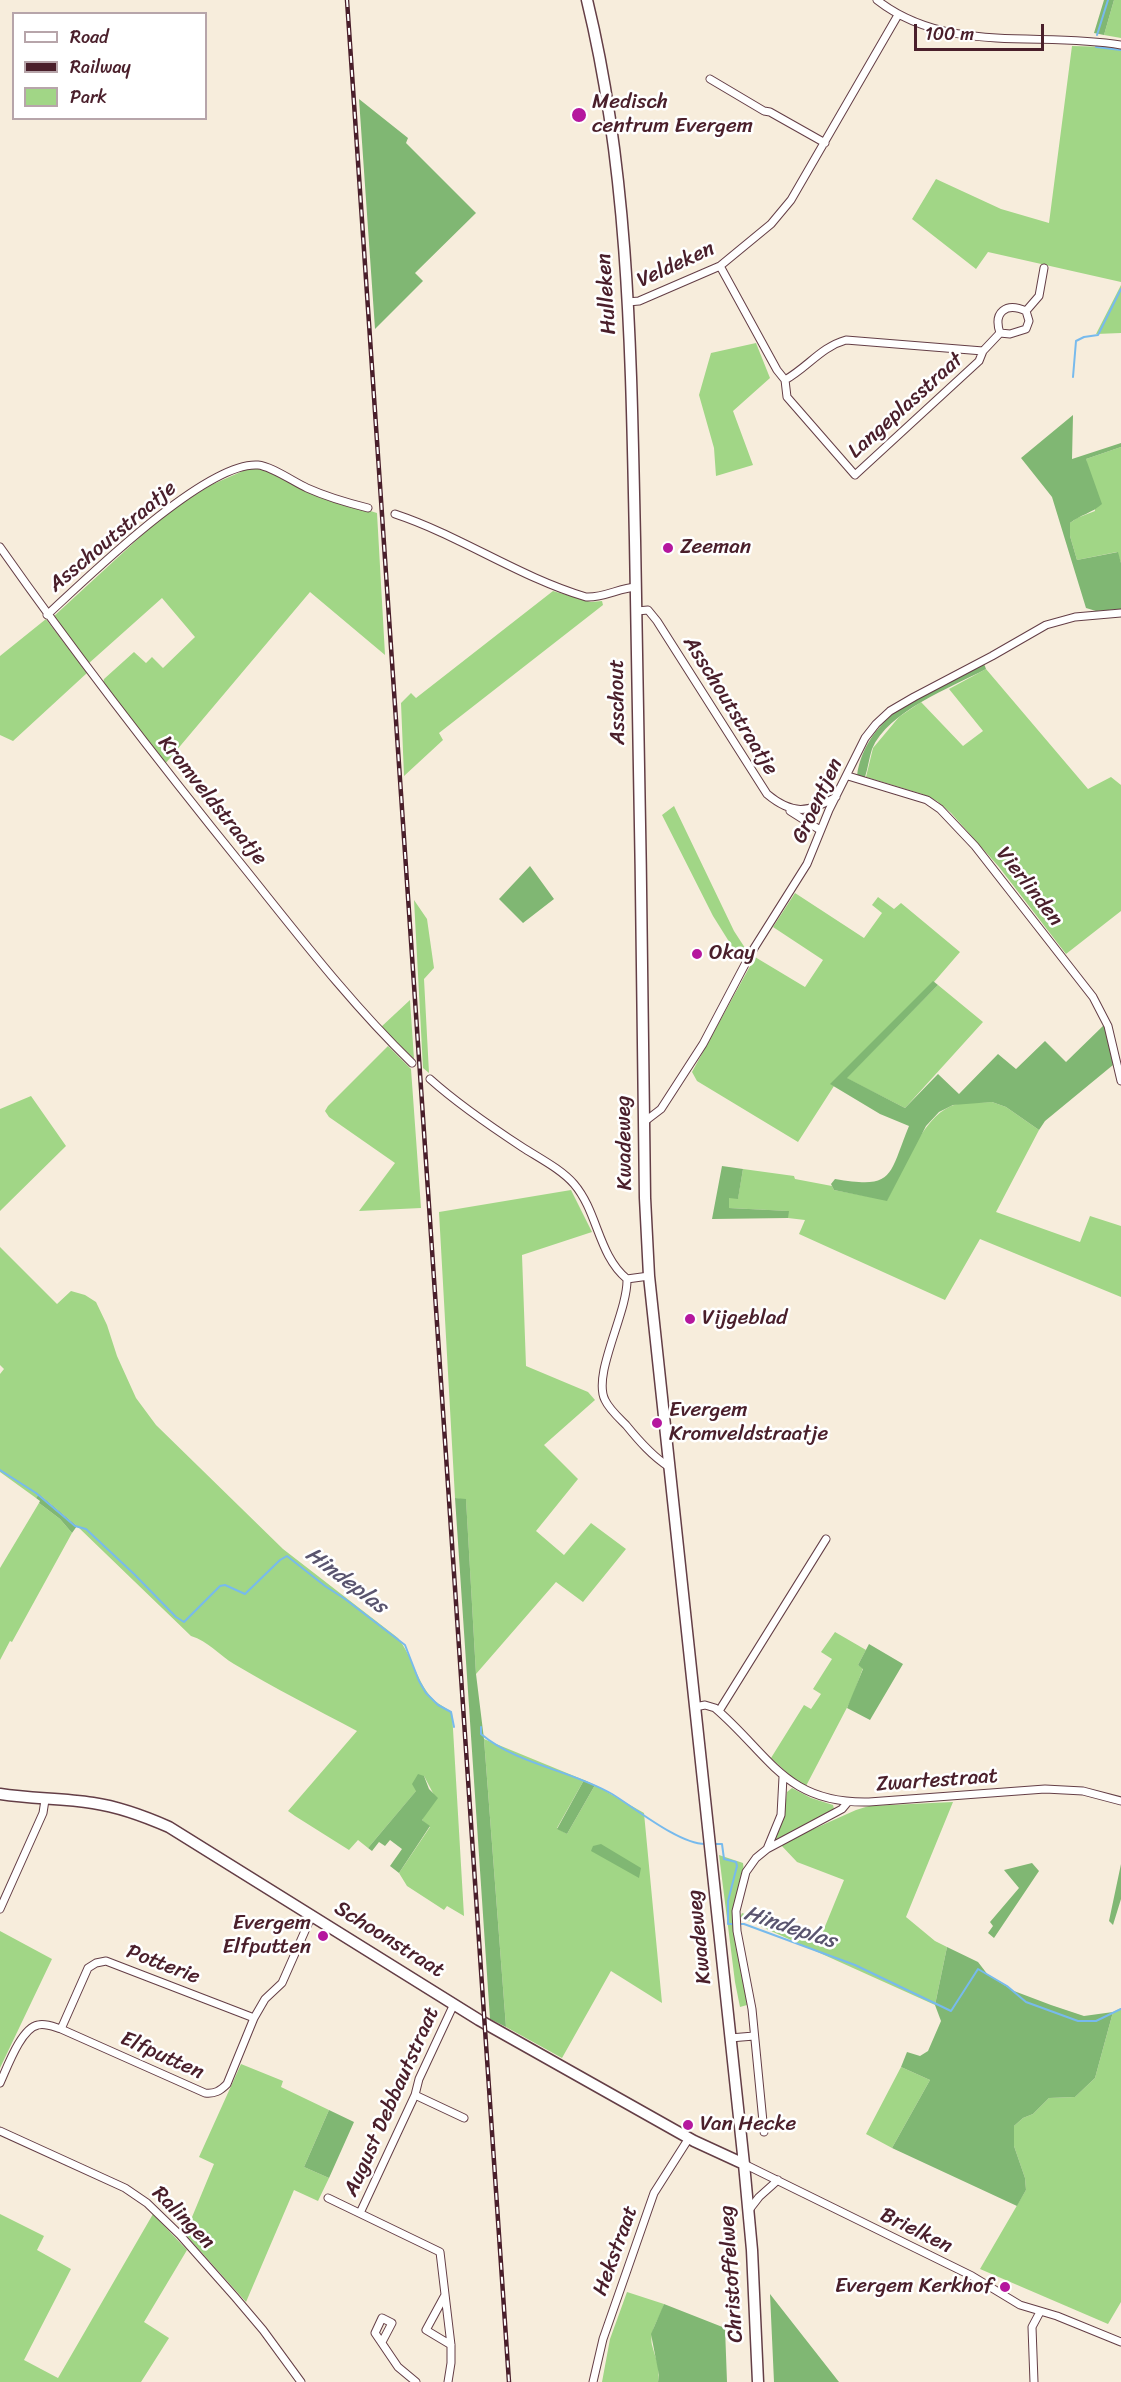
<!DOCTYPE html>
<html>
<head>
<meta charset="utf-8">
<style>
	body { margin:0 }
	#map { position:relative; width:1121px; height:2382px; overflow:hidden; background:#f7eddc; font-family:Sriracha,sans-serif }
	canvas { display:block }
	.legend { position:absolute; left:12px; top:12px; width:195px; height:108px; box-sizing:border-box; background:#fff; border:2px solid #b7a5aa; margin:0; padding:8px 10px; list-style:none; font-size:18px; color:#4a1f2b }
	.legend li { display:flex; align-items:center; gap:12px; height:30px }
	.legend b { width:30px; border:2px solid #b7a5aa }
	.scale { position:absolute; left:914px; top:24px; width:130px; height:27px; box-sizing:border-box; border:3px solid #4a1f2b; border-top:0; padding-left:8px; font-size:18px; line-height:21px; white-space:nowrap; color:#4a1f2b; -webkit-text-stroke:4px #fff; paint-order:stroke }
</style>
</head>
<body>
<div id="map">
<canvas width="1121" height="2382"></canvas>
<ul class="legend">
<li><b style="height:8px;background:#fff"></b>Road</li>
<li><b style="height:8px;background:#4a1f2b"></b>Railway</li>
<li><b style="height:16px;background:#a1d686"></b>Park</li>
</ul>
<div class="scale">100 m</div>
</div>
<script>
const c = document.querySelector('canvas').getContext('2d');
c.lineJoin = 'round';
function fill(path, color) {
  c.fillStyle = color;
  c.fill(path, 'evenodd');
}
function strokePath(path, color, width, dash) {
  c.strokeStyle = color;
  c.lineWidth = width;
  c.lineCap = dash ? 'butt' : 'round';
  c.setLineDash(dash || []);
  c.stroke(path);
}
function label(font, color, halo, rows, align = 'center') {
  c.font = font + ' Sriracha,sans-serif';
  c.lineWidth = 5;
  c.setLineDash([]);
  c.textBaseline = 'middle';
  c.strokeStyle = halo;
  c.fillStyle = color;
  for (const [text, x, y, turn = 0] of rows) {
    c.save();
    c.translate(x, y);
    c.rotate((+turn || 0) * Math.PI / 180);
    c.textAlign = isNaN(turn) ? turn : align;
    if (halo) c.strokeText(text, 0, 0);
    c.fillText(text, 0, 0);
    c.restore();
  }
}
const green = new Path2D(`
	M1114 0H1121V38L1104 35Z
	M1072 46 1108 47 1121 50V282L988 252 976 269 912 219 936 179 1001 209 1049 223Z
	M1121 285V333L1096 334Z
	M756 343 770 378 733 411 753 465 716 476 714 448 699 395 711 353Z
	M1121 447V563L1117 552 1077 560 1070 536V523L1077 518 1095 511 1086 459Z
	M252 467 266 471 314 494 377 513 385 655 310 592 165 764 103 683 104 679 134 652 146 663 152 657 163 668 195 637 162 598 88 664 53 617 165 514 211 485Z
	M553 591 591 602 602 601 603 605 439 733 443 740 404 776 401 703 411 693 416 698Z
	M46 619 87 673 13 741 0 735V656Z
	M986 669 1088 789 1111 777 1121 785V911L1066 954 999 867 951 813 937 801 922 794 866 777 873 748 899 717 921 702 963 746 983 731 949 689Z
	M674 806 734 931 747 951 738 956 713 916 662 815Z
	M795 893 864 938 882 913 872 905 878 897 894 909 901 903 960 952 934 982 831 1084 834 1086 798 1142 697 1081 692 1072 755 957 805 987 823 960 773 927Z
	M414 900 427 919 434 968 424 979 429 1073 423 1068Z
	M938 985 983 1022 905 1108 846 1078Z
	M410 1000 414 1059 381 1027Z
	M388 1046 411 1069 421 1208 359 1211 395 1163 329 1117 325 1111 328 1106Z
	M31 1096 66 1146 0 1211V1109Z
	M992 1102 1006 1107 1039 1130 996 1212 1080 1242 1090 1216 1121 1226V1297L980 1239 945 1300 799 1234 805 1220 788 1218V1211L729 1208V1198H738L743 1169 794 1176 795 1179 832 1186 834 1190 887 1200C902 1172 921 1119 951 1106 962 1101 979 1103 992 1102Z
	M571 1190 592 1232 522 1255 526 1366 588 1392 595 1400 544 1445 578 1479 536 1531 564 1555 591 1523 626 1549 583 1602 556 1582 476 1674 466 1500 455 1498 439 1212Z
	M0 1247 57 1304 71 1291 85 1295 96 1302 107 1325 117 1356 136 1398 156 1425 283 1549 398 1638C413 1657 417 1684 435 1701 440 1705 446 1708 452 1712L464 1916 447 1906 444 1910 407 1886 399 1873 430 1827 422 1820 434 1795 424 1776 417 1790 368 1848 358 1840 349 1850 295 1816 288 1811 357 1731C316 1709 274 1688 234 1664 219 1655 208 1641 191 1636L77 1526 39 1494 36 1498 0 1472V1374L4 1369 0 1365Z
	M39 1503 60 1519 72 1533 12 1642 10 1641 0 1660V1568Z
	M835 1632 866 1650 858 1665 863 1668 852 1698 806 1786 796 1781 771 1758 804 1705 811 1709 821 1694 813 1689 832 1659 821 1652Z
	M484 1739 584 1780 557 1828 567 1834 595 1785 644 1813 662 2003 611 1971 562 2058 506 2027Z
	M792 1788 811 1798 833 1805 834 1809 776 1840 775 1838 784 1816 787 1792Z
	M953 1802 906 1917 935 1941 947 1947 935 2005 740 1917 742 1913 819 1941 844 1880 797 1862 780 1844 856 1810 869 1806Z
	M719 1855 743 1863 744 1872 739 1885 733 1919 747 2005 740 2007 735 1982Z
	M0 1931 52 1959 0 2068Z
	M1121 2008V2302L1108 2324 980 2269 1026 2190 1025 2178 1014 2146V2126L1023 2118 1033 2114 1049 2098 1075 2097 1095 2078 1113 2012Z
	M241 2064 283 2081 281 2087 329 2110 304 2167 329 2178 318 2201 294 2190 246 2302 185 2234 214 2164 199 2157Z
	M901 2067 930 2080 892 2148 866 2134Z
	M0 2214 44 2236 37 2250 71 2269 24 2360 58 2378 153 2214 187 2250 144 2322 169 2338 141 2382H0Z
	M627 2292 664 2304C660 2318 649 2330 652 2345 655 2357 661 2368 658 2382H602L610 2339Z`);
const forest = new Path2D(`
	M1104 0H1114L1104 35 1094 33Z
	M359 99 408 138 406 143 476 213 415 273 423 281 375 329Z
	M1073 415 1072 459 1121 443V447L1086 459 1102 504C1092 513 1080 515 1070 523V536L1077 560 1118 552 1121 563V609L1096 611 1086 608 1052 497 1021 458Z
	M983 661 986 669C952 687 888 711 872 749 869 758 868 768 865 777L857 776C866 712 934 688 983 661Z
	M530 866 554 899 523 923 499 899Z
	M933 981 938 985 847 1078 905 1108 938 1074 959 1094 998 1054 1016 1069 1045 1041 1066 1062 1105 1024 1113 1065 1045 1121 1039 1130 1006 1107 992 1102 953 1105 939 1112 926 1126 887 1201 834 1190 831 1184 835 1179C895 1189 888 1177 909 1126L880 1114 830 1084Z
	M722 1166 743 1169 738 1199 729 1198V1208L789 1211 788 1218 712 1219Z
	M39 1494 77 1526 72 1533 60 1519 39 1503 40 1501 36 1498Z
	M455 1498 466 1499 476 1674 484 1739 506 2027 490 2019Z
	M869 1644 903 1664 870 1720 847 1708 863 1669 858 1665Z
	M418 1774 424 1776 429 1789 438 1798 422 1820 430 1826 399 1873 390 1866 402 1849 390 1840 385 1846 379 1842 372 1851 368 1848 416 1791 412 1784Z
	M584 1780 595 1785 567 1834 557 1829Z
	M601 1844 641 1868 639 1878 591 1851 593 1846Z
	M1032 1863 1039 1871 994 1938 988 1933 993 1926 990 1922 1019 1888 1004 1870Z
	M1121 1864V1899L1113 1925 1109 1921Z
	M947 1947 978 1962 988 1975 1014 1991 1051 2005 1084 2016 1113 2012 1095 2078 1075 2097 1049 2098 1033 2114 1023 2118 1014 2126V2146L1025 2178 1026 2190 1017 2206 892 2148 930 2080 901 2067 907 2052 920 2056 928 2051 941 2021 935 2005Z
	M329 2110 354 2122 329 2178 304 2167Z
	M770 2294 839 2382H774Z
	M664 2304 725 2328 727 2382H658L659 2375 651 2334Z`);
const stream = new Path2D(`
	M1097 35 1108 0
	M1096 47 1121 50
	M1073 377 1076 341 1084 337 1098 335 1121 289
	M0 1470 36 1493 75 1526 86 1529 134 1574 176 1617 184 1622 220 1586 225 1585 245 1594 280 1560 287 1556 325 1586 345 1599 405 1645 419 1681 426 1693 438 1705 451 1712 454 1727
	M481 1727V1734C518 1765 571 1770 612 1794 635 1808 679 1844 705 1844
	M714 1844H722L724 1859 736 1862 737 1866 728 1901V1924H744L855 1965 951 2011 978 1969 1007 1986 1026 2002 1078 2021H1096L1121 2009`);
const street = new Path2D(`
	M877 0C947 55 1040 31 1121 45
	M710 79 764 111 770 112 825 143
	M720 266 777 370 785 380 787 397 855 475 979 361 983 351 1000 333 1010 334 1026 329 1029 321 1026 311 1039 296 1044 268
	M628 302 639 301 720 266 771 224 791 200 898 15
	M1000 333C993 312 1006 302 1026 311
	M785 380C808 367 821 347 846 340L983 351
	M395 514C461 536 519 577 586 597 604 598 619 588 636 587
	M0 547C78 658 161 765 246 870 299 936 351 1004 412 1063
	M637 611 648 610 657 621 767 794C792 815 808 813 836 797
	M47 615C86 579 206 461 258 465 271 466 294 482 307 488 327 497 348 503 368 508
	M848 776 927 800 940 809 975 846 1093 997 1108 1026 1121 1081
	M790 811 820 830
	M430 1079C459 1105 490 1126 522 1147 539 1158 561 1169 574 1184 598 1212 598 1255 627 1279L649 1276
	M644 1122 661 1109 703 1044 751 953 807 864 829 810 865 738 876 724 890 711 914 697 992 656 1046 625 1075 617 1121 613
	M627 1279C628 1312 592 1374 605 1400 609 1409 619 1418 626 1425 639 1441 652 1456 669 1467
	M695 1707 705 1705 715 1708C770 1755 785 1804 869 1802L1045 1789 1083 1791 1121 1801
	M719 1711 826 1539
	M767 1849 842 1809 847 1803
	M0 1909 43 1813 45 1800
	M61 2029 88 1968 96 1963 106 1961 254 2018
	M730 2038 754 2036
	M0 2083C7 2068 21 2028 38 2025 46 2023 54 2027 61 2029L205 2093C215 2094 220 2091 227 2084L254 2018 265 1999 282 1983 312 1915
	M415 2095 464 2118
	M0 2131 125 2188 147 2203 180 2235 235 2297 263 2330 301 2382
	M764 2132 752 2009 737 1931 736 1911 746 1872 756 1858 767 1849 781 1815 783 1777
	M744 2164 972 2276 1020 2305 1057 2316 1121 2342
	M328 2198 440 2252 451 2345V2363L448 2382
	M749 2210 759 2197 778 2180
	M360 2213 415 2095 419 2079 454 2004
	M445 2295 426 2330 451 2345
	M382 2342 392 2323 382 2318 375 2333 398 2367 416 2382
	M593 2382 603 2339 654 2193 689 2138
	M1034 2382 1032 2327 1040 2312`);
const secondary = new Path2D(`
	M587 0C630 176 631 360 635 540 640 759 642 979 645 1198L649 1276 744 2164 752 2250 758 2382
	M0 1794C31 1799 62 1798 93 1803 120 1807 144 1816 169 1827L479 2020 694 2141 744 2164`);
const rail = new Path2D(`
	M347 0 509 2382`);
const markers = [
	[579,115,8,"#b5179e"],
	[668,548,6,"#b5179e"],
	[697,954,6,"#b5179e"],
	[690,1319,6,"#b5179e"],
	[657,1423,6,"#b5179e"],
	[323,1936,6,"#b5179e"],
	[688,2125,6,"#b5179e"],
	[1005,2287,6,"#b5179e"]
];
const poiNames = [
	["Medisch",592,103],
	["centrum Evergem",592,127],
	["Zeeman",680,548],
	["Okay",709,954],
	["Vijgeblad",702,1319],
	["Evergem",669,1411],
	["Kromveldstraatje",669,1435],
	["Evergem",311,1924,"right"],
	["Elfputten",311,1948,"right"],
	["Van Hecke",700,2125],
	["Evergem Kerkhof",993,2287,"right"]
];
const streetNames = [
	["Veldeken",676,265,-25],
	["Hulleken",607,294,-94],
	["Langeplasstraat",906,406,-42],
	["Asschoutstraatje",113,537,-40],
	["Asschout",618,702,-91],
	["Asschoutstraatje",730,706,58],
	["Kromveldstraatje",212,801,51],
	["Groentjen",818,801,-65],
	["Vierlinden",1029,887,52],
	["Kwadeweg",625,1143,-91],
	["Zwartestraat",937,1781,-4],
	["Kwadeweg",700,1937,-96],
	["Schoonstraat",389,1940,32],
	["Potterie",163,1965,21],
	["Elfputten",162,2056,24],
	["August Debbautstraat",392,2102,-66],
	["Ralingen",183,2218,45],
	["Brielken",916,2231,26],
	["Hekstraat",616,2251,-70],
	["Christoffelweg",732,2274,-94]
];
const waterNames = [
	["Hindeplas",346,1581,37],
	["Hindeplas",790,1928,18]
];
fill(green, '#a1d686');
fill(forest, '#80b773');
strokePath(stream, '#77baed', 2);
strokePath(street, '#643e46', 9);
strokePath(secondary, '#643e46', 13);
strokePath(street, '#fff', 7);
strokePath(secondary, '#fff', 10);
strokePath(rail, '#4a1f2b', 4.5);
strokePath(rail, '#fff', 2, [7]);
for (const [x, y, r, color] of markers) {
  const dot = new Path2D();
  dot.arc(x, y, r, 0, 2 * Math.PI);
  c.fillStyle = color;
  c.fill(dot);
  strokePath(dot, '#fff', 2);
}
label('21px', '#4a1f2b', '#fff', poiNames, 'left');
label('21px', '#4a1f2b', '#fff', streetNames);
label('italic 22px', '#5a556f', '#fff', waterNames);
</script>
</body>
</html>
